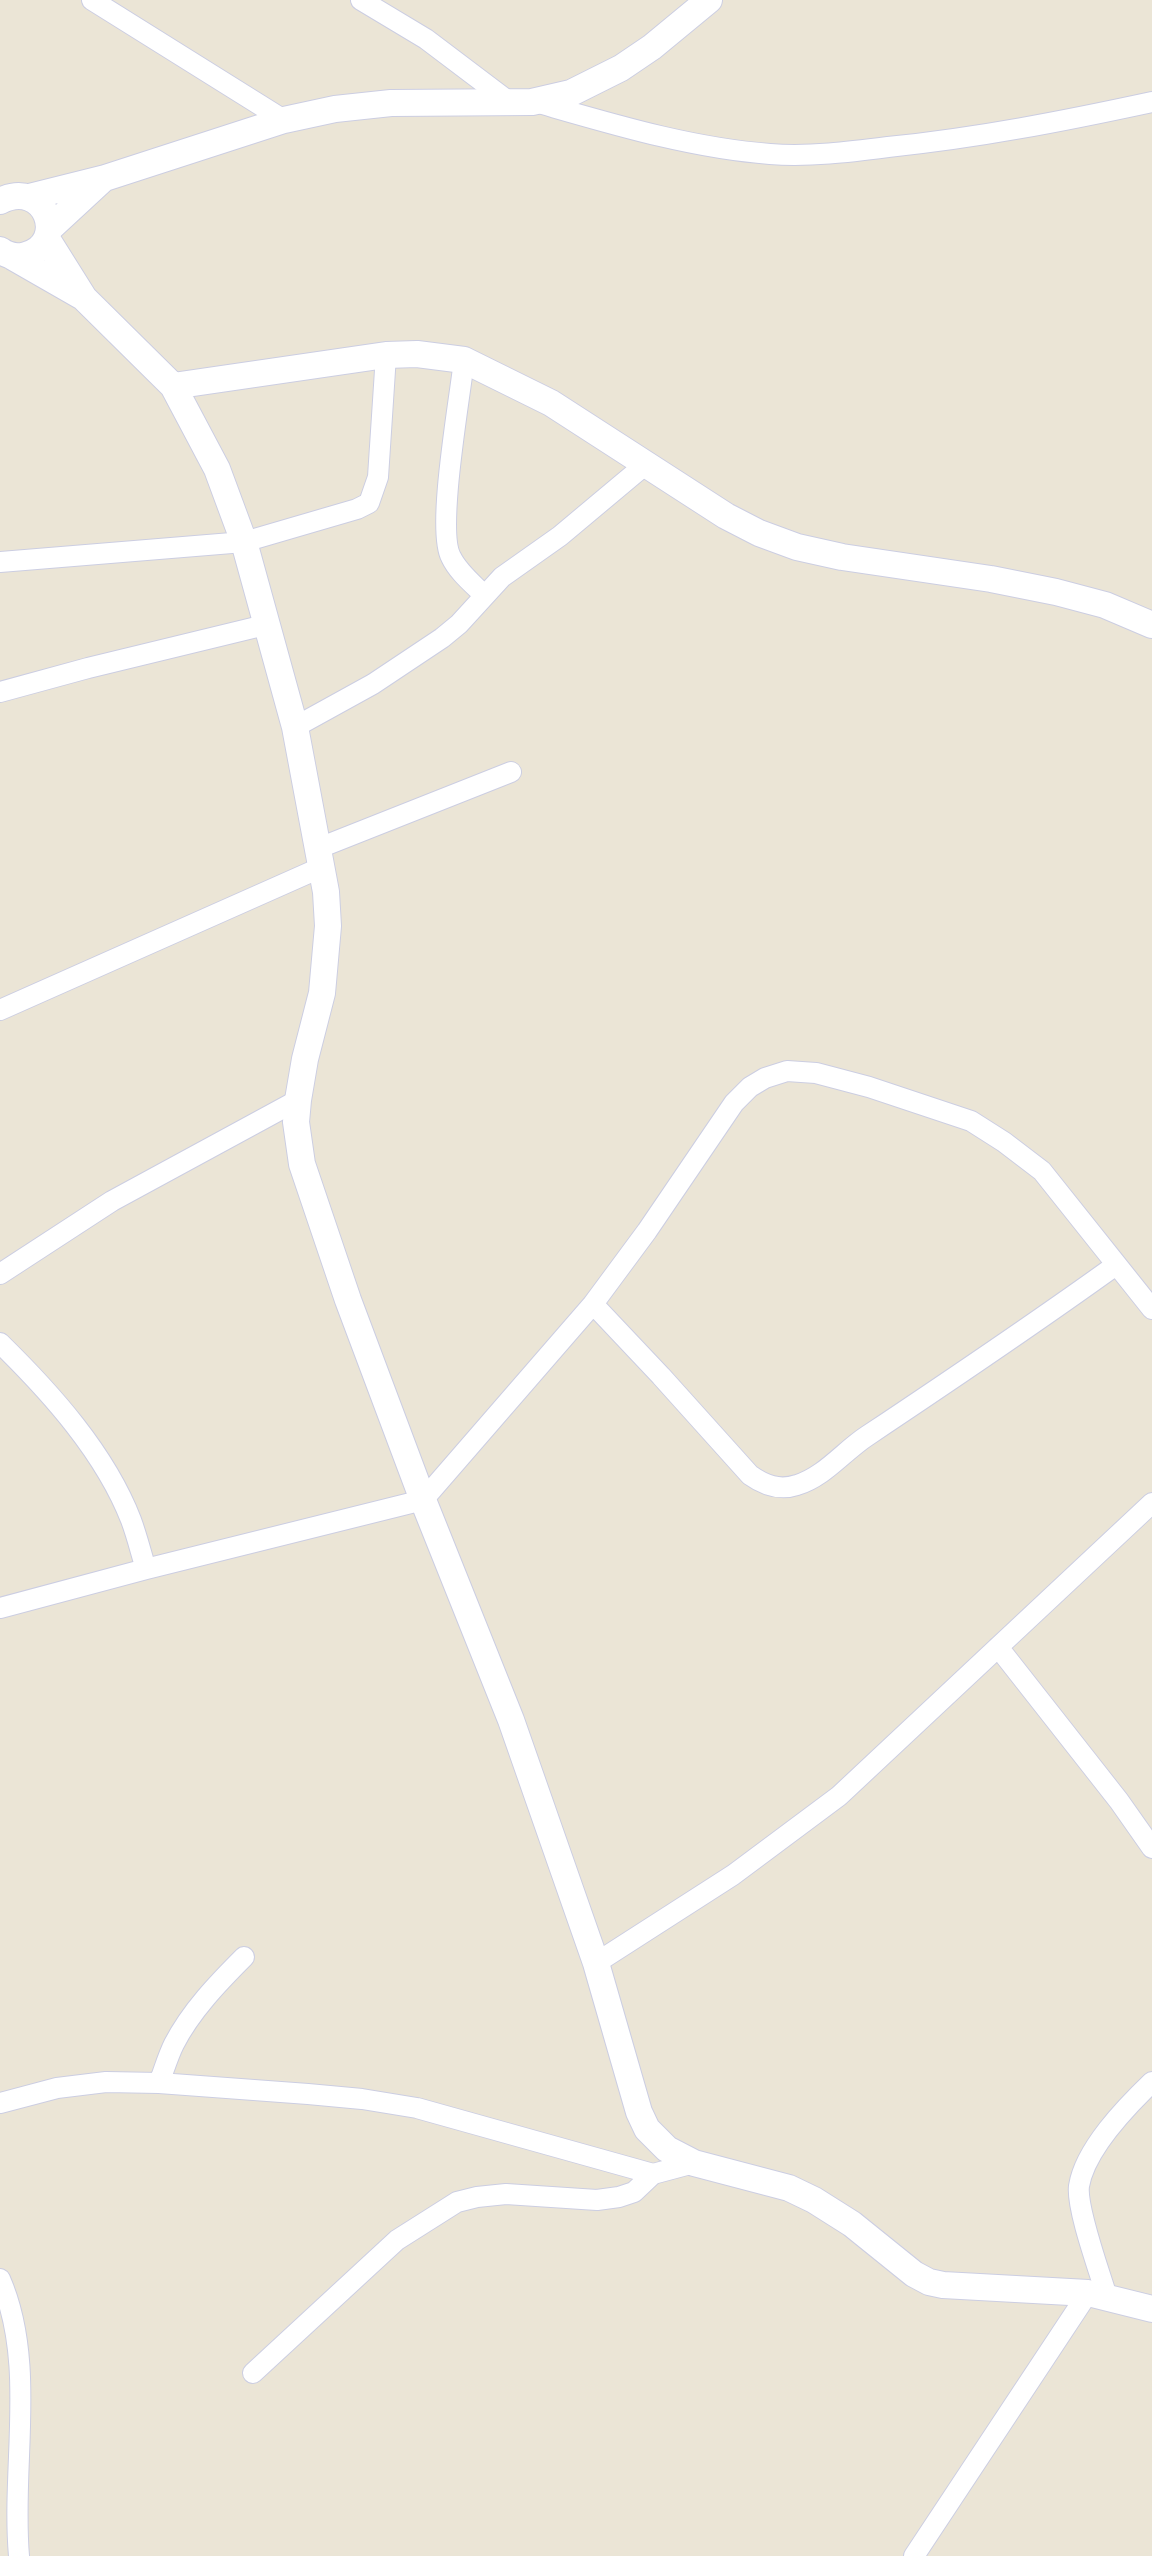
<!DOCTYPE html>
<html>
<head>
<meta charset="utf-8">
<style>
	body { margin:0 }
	canvas { display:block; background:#ebe5d6 }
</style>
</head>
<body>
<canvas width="1152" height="2556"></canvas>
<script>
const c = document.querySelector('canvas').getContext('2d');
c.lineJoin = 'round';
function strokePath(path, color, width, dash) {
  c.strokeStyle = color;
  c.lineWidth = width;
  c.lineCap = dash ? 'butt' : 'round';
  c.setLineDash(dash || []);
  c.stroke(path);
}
const minor = new Path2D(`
	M92 0 284 120
	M361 0 426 39 508 101
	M535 102C612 124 690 148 770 154 809 157 849 152 888 147 977 138 1064 121 1152 102
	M464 360C460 398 436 530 451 557 458 572 473 584 484 595
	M0 562 244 542 357 509 369 503 378 477 386 355
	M0 692 88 668 265 625
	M295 727 373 684 442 638 459 624 502 577 560 536 646 464
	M319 848 511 772
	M0 1010 322 867
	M0 1274 112 1201 298 1100
	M593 1304 661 1376 750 1475C764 1485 779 1491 797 1485 824 1477 844 1451 867 1436 951 1380 1034 1324 1116 1265
	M0 1343C51 1393 105 1453 131 1520 137 1536 141 1553 146 1569
	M0 1608 146 1569 423 1500 593 1304 647 1231 734 1103 750 1087 765 1078 787 1071 816 1073 869 1087 971 1121 1004 1142 1042 1171 1152 1309
	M998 1647 1119 1801 1152 1848
	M596 1963 733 1875 839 1796 1152 1503
	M159 2083C164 2070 168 2056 174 2044 191 2011 218 1983 244 1957
	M0 2103 57 2088 106 2082 159 2083 308 2094 362 2099 417 2108 653 2174 694 2163
	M0 2279C37 2363 11 2466 19 2556
	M1107 2297C1100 2273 1076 2208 1079 2186 1085 2149 1126 2107 1152 2082
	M253 2373 397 2240 457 2202 477 2197 506 2194 597 2200 619 2197 634 2192 653 2174
	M914 2556 1088 2293`);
const tertiary = new Path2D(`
	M29 197 105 178 284 120 335 109 391 103 532 102 571 93 621 68 652 47 709 0
	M0 201C46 178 69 243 26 255 17 258 8 256 0 250
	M49 229 102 180
	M47 239 84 298 173 386 217 469 244 542 295 727 326 892 328 926 322 993 305 1059 298 1100 296 1122 302 1164 348 1300 423 1500 511 1720 596 1963 639 2112 647 2129 667 2149 694 2163 789 2188 814 2200 852 2224 914 2274 929 2282 943 2285 1088 2293 1152 2309
	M13 257 81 296
	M173 386 386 355 417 354 464 360 551 403 726 516 759 533 797 547 842 557 991 579 1056 592 1105 605 1152 625`);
strokePath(minor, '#cccee2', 22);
strokePath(tertiary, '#cccee2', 28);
strokePath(minor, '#fff', 20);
strokePath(tertiary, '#fff', 26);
</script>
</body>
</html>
